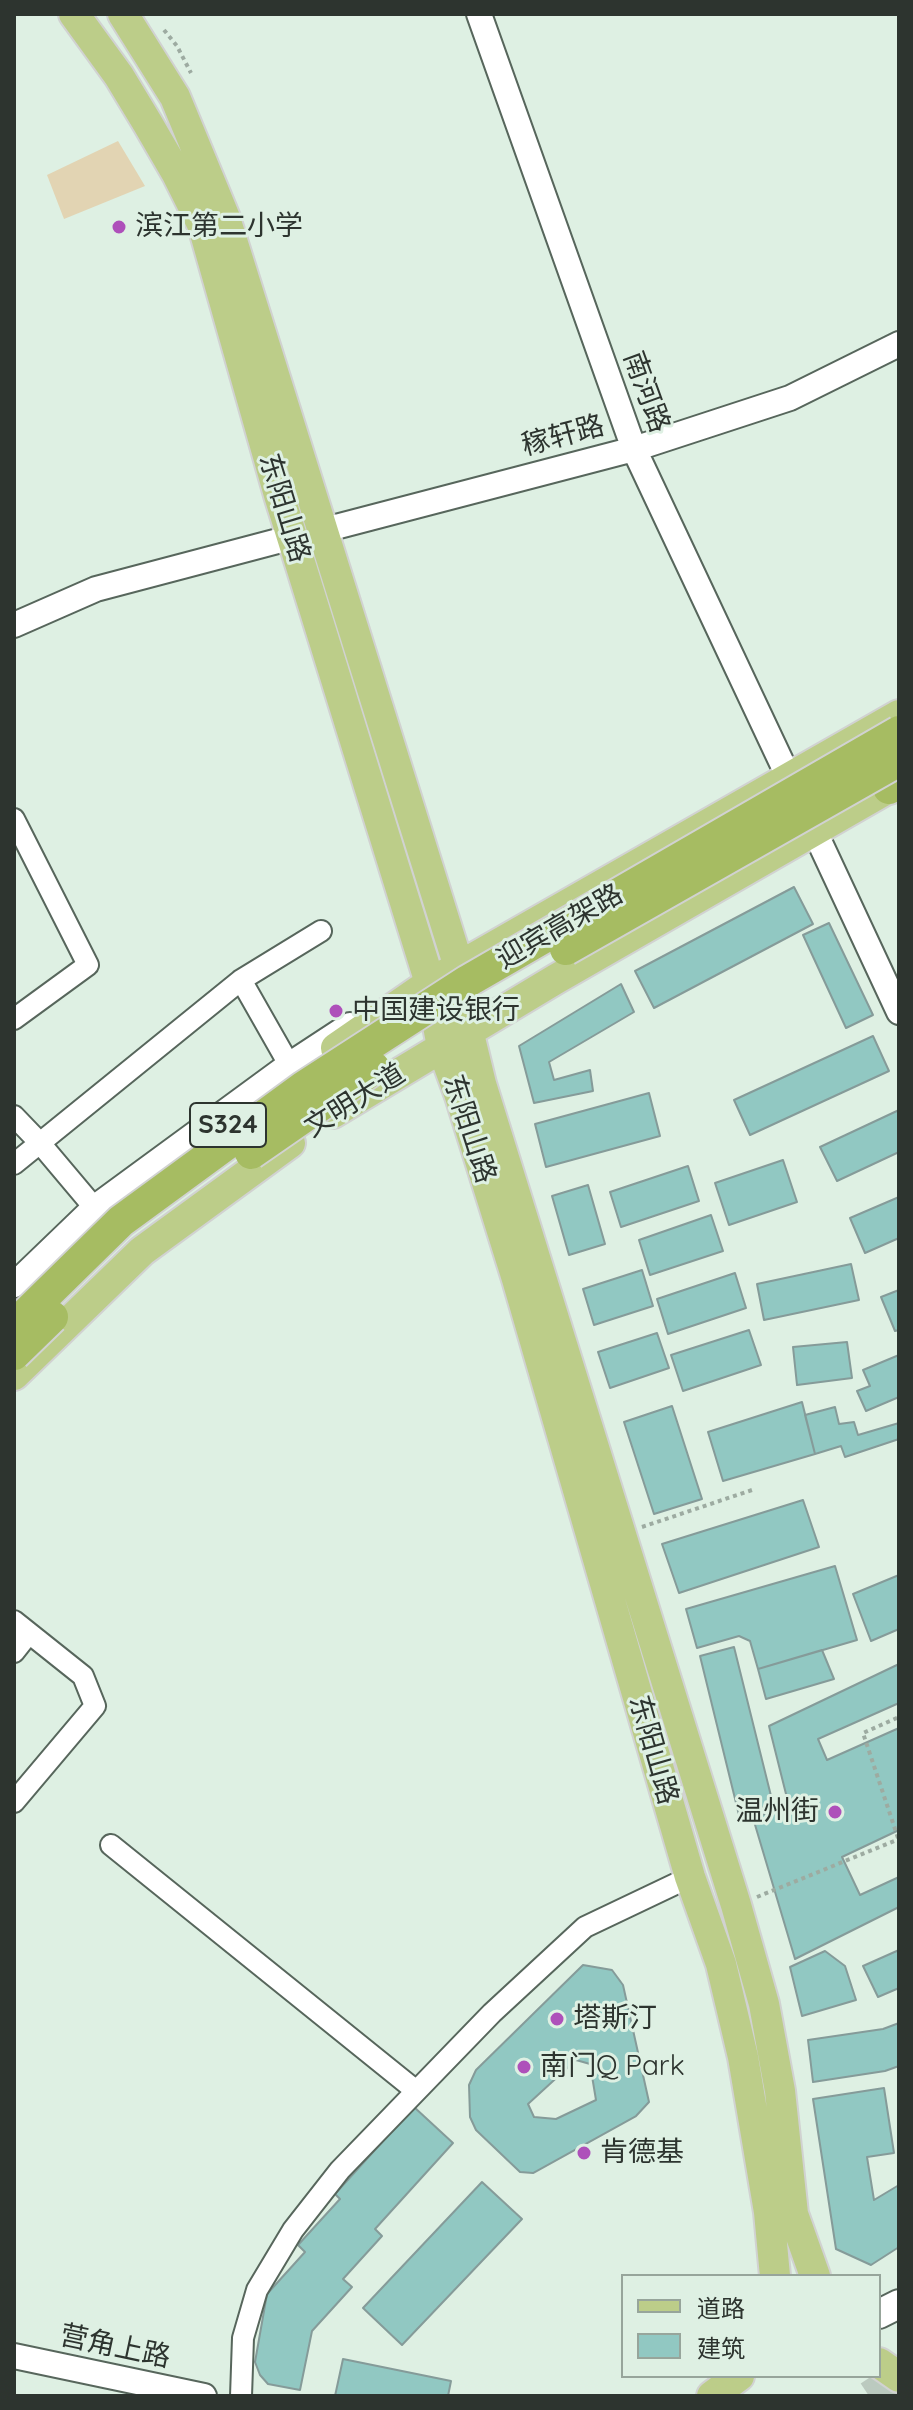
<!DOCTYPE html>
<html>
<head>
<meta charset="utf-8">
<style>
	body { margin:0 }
	#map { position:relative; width:913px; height:2410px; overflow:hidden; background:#def0e3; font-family:Quicksand,"Noto Sans SC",sans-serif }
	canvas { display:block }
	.frame { position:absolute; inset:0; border:16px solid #2d342f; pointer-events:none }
	.legend { position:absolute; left:621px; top:2274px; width:260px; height:104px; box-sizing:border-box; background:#def0e3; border:2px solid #97a59b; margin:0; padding:10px 14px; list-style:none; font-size:24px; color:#2d342f }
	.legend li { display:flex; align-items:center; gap:16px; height:40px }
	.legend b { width:40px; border:2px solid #97a59b }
</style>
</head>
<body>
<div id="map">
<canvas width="913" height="2410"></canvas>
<div class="frame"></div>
<ul class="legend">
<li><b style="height:10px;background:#bccd89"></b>道路</li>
<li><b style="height:22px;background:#91c8c2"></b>建筑</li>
</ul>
</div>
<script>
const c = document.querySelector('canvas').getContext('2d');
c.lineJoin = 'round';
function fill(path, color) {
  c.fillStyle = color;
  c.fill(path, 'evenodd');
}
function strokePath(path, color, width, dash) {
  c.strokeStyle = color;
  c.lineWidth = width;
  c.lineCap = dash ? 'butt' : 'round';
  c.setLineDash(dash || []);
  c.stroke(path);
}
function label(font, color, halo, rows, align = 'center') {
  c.font = font + ' Quicksand,"Noto Sans SC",sans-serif';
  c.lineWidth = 6;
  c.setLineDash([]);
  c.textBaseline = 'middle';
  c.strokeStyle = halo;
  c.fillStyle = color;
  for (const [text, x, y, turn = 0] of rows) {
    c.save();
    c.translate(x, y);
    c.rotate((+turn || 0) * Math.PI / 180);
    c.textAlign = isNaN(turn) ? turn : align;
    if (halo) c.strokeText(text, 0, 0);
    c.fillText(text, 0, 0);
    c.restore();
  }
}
const green = new Path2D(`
	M118 141 145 186 64 219 47 175Z`);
const building = new Path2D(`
	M794 887 813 924 654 1008 635 971Z
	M829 923 873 1015 846 1028 803 935Z
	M621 984 634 1012 549 1062 554 1080 590 1070 593 1091 534 1103 519 1046Z
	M873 1036 889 1071 750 1135 734 1100Z
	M649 1093 660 1136 546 1167 535 1124Z
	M899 1110V1152L837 1181 820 1147Z
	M783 1160 797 1202 729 1225 715 1183Z
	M688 1166 699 1201 621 1227 610 1192Z
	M588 1185 605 1244 569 1255 552 1196Z
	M899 1197V1238L865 1253 850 1218Z
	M711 1215 723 1251 650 1275 639 1240Z
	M851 1264 859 1300 764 1320 757 1284Z
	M642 1270 653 1306 594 1325 583 1289Z
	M735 1273 746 1308 668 1334 657 1299Z
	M899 1290V1330L895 1331 881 1297Z
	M749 1330 761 1365 683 1391 671 1355Z
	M657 1333 669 1368 610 1388 598 1352Z
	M847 1342 852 1378 797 1385 793 1347Z
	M899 1355V1397L866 1411 857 1391 870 1386 863 1370Z
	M802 1402 815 1454 723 1481 708 1432Z
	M672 1406 702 1499 654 1514 624 1422Z
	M835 1407 839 1424 854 1422 858 1435 899 1423V1439L845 1457 841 1446 815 1454 805 1415Z
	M803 1500 819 1547 679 1593 662 1544Z
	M835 1566 857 1640 758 1669 750 1641 739 1636 697 1648 686 1609Z
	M899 1575V1629L871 1641 853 1594Z
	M734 1647 773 1804 739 1815 700 1656Z
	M822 1650 834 1679 766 1699 758 1669Z
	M899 1664V1703L818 1739 827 1760 899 1728V1830L842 1857 860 1895 899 1877V1907L795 1959 753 1818 789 1806 769 1726Z
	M899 1950V1988L878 1997 863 1966Z
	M825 1951 845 1966 856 2000 802 2016 790 1967Z
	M583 1965 612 1970 623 1985 649 2102 636 2116 533 2173 520 2172 476 2130 470 2117 469 2085 476 2070ZM576 2060 590 2064 596 2100 556 2119 534 2117 528 2104Z
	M899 2023V2066L885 2071 813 2082 808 2040 883 2029Z
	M884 2088 894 2153 867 2157 874 2200 899 2185V2247L871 2265 836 2249 813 2099Z
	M414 2107 453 2143 375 2229 382 2236 343 2279 352 2287 312 2331 300 2390 268 2384 260 2375 255 2362 267 2294 305 2252 298 2245 340 2199 335 2194Z
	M482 2182 522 2219 402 2345 363 2308Z
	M343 2359 451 2381 448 2396H335Z`);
const primaryTunnel = new Path2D(`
	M869 2396 899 2376`);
const path = new Path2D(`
	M164 30 177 46 191 73
	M642 1527 752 1490
	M898 1838 863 1733 899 1717
	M757 1897 899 1839`);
const minor = new Path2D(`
	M14 819 88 965 14 1019
	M241 980 295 1075
	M14 1116 39 1142 103 1218
	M14 1164 241 980 321 931
	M14 1621 83 1676 95 1706 14 1802
	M14 1652 29 1633
	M111 1845 415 2090
	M241 2396 243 2338 257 2290 293 2230 340 2170 492 2013 585 1927 690 1877`);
const tertiary = new Path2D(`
	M479 14 634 449 788 776
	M324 530 634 449 790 398 899 344
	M14 625 96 589 293 537
	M814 830 899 1012
	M14 1285 94 1208 289 1065 350 1025
	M14 2356 204 2396`);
const secondary = new Path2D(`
	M879 2314 899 2304`);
const primary = new Path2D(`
	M74 14 119 76 148 124 177 174 203 226 279 495 430 983 442 1047 460 1096 517 1279 690 1877 721 1964 743 2057 769 2212 775 2276
	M123 14 175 97 225 218 459 967 468 1030 481 1084 736 1905 764 2004 780 2091 793 2214 815 2276
	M336 1048 430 983 899 715
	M333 1113 556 979 899 782
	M14 1375 142 1251 290 1143
	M879 2363 899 2377
	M712 2396 739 2376`);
const trunk = new Path2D(`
	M889 788 899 782`);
const trunkBridge = new Path2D(`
	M566 949 899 760
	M251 1153 374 1068
	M14 1326 121 1221 304 1087 468 981 899 732
	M14 1354 52 1317`);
const markers = [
	[119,227,8,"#ae50ba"],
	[336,1011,8,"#ae50ba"],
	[835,1812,8,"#ae50ba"],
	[557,2019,8,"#ae50ba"],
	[524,2067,8,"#ae50ba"],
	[584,2153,8,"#ae50ba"]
];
const shields = [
	[228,1125,76]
];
const shieldNames = [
	["S324",228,1125]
];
const poiNames = [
	["滨江第二小学",135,227],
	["中国建设银行",352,1011],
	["温州街",819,1812,"right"],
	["塔斯汀",573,2019],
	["南门Q Park",540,2067],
	["肯德基",600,2153]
];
const streetNames = [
	["南河路",646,392,70],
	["稼轩路",563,436,-15],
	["东阳山路",284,508,73],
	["迎宾高架路",560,927,-30],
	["文明大道",355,1101,-32],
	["东阳山路",469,1129,72],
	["东阳山路",653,1750,74],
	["营角上路",115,2347,12]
];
fill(green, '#e2d4b3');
fill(building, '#91c8c2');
strokePath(building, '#859b99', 2);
strokePath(primaryTunnel, '#bbcabf', 30, [30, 15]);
strokePath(minor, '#57665c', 24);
strokePath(tertiary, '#57665c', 28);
strokePath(secondary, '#57665c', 32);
strokePath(primary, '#d1d2d1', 34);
strokePath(trunk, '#d1d2d1', 36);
strokePath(path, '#9daba1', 4, [4, 4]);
strokePath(minor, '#fff', 20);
strokePath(tertiary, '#fff', 24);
strokePath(secondary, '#fff', 28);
strokePath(primary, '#bccd89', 30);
strokePath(trunk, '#a6bc62', 32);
strokePath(trunkBridge, '#d1d2d1', 36, []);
strokePath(trunkBridge, '#a6bc62', 32);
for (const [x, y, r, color] of markers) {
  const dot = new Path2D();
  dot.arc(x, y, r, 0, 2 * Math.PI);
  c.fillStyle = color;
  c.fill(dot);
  strokePath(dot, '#def0e3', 3);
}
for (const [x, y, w] of shields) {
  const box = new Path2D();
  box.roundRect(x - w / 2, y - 22, w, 44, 6);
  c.fillStyle = '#def0e3';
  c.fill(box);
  strokePath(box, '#2d342f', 2);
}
label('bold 26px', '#2d342f', null, shieldNames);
label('28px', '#2d342f', '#def0e3', poiNames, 'left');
label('28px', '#2d342f', '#def0e3', streetNames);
</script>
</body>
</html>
